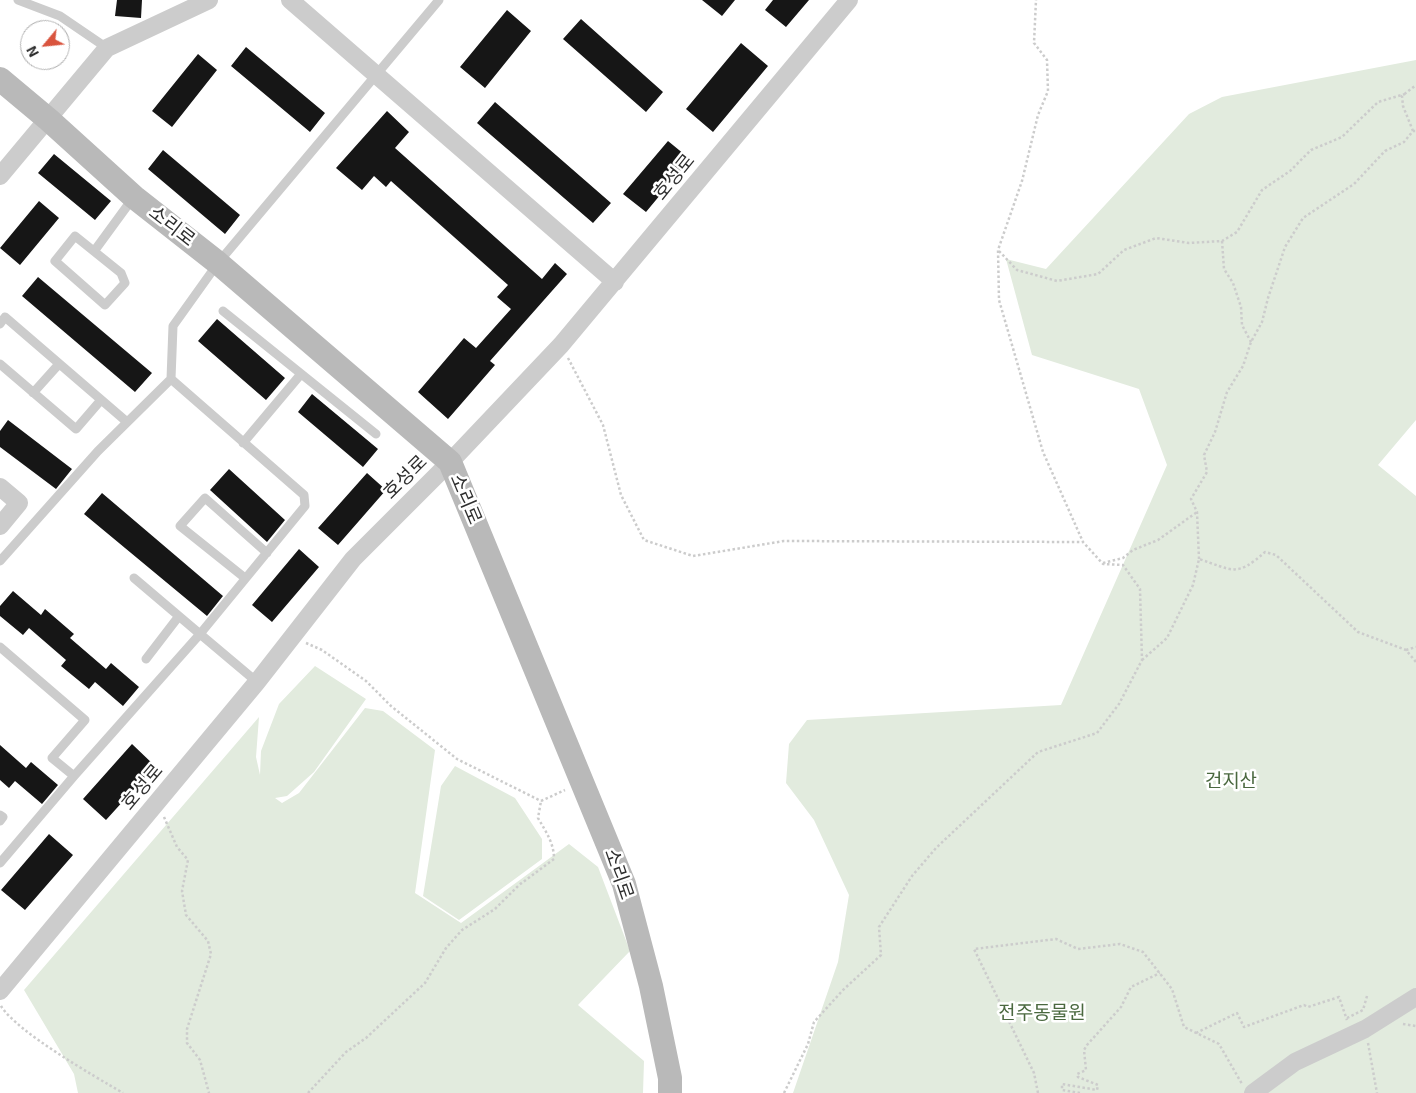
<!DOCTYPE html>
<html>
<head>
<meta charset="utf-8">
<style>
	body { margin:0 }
	#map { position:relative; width:1416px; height:1093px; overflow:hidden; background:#fff; font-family:"Exo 2",sans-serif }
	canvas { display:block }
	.north { position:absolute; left:20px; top:20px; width:50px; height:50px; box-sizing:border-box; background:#fff; border:1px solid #acacac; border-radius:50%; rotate:242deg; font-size:14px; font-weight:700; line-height:20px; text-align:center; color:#2f2f2f }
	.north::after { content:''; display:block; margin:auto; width:18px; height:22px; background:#d9543e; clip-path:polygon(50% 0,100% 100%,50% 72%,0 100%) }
</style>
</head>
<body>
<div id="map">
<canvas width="1416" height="1093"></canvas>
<div class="north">N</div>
</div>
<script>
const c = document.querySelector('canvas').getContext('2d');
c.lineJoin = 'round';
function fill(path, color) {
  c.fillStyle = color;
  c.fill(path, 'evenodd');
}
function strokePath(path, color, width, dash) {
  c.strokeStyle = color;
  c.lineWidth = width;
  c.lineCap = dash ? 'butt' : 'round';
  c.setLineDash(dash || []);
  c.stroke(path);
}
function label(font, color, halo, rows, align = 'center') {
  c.font = font + ' "Exo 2","Noto Sans KR",sans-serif';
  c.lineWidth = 5;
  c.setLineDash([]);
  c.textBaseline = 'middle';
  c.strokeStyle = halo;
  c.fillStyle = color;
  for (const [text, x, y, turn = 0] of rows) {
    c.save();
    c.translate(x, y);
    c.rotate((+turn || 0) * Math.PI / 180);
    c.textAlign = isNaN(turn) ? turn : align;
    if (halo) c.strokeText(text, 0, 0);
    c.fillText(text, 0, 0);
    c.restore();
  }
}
const green = new Path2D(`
	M1416 60V420L1378 465 1416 496V1093H793L838 962 849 895 814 820 786 783 789 744 807 720 1061 705 1167 465 1139 389 1032 355 1006 259 1046 269 1189 114 1222 97Z
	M315 666 366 699 314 772 287 796 275 798 282 803 299 793 365 708 383 711 435 750 415 893 461 923 569 844 598 867 630 951 578 1005 644 1061 643 1093H78L74 1074 24 990 259 717 256 757 260 775 261 751 279 704Z
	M455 766 515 798 542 839V859L459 920 423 896 441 786Z`);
const building = new Path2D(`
	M117 0H142L141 18 115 16Z
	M702 0H735L722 16Z
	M773 0H809L786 27 765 10Z
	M507 10 531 31 485 88 460 67Z
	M581 19 663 92 646 112 563 39Z
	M741 43 768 66 713 132 686 109Z
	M246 47 325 113 310 132 231 66Z
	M198 54 217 70 172 127 152 111Z
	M495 102 611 203 593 223 477 123Z
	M387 111 409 132 395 148 542 279 555 263 567 274 490 361 495 365 448 419 418 392 464 338 476 348 511 309 497 297 508 285 391 181 386 187 374 176 362 190 336 168Z
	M668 141 690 159 646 212 623 194Z
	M163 150 240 215 225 234 148 169Z
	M54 154 111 201 95 220 38 173Z
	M39 201 59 218 20 265 0 248Z
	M38 277 152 373 135 392 22 296Z
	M217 319 285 378 266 400 198 341Z
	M312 394 378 449 363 467 298 412Z
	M8 420 72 469 56 489 0 447V431Z
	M229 469 285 520 267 542 210 490Z
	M367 473 386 490 338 545 318 528Z
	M102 493 223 596 207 616 84 514Z
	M299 549 319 567 272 622 252 605Z
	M13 591 41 615 45 609 74 634 70 638 106 669 111 663 139 687 123 706 95 682 89 689 61 666 66 660 29 628 23 635 0 616V606Z
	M132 744 155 766 106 820 83 799Z
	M0 745 26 768 31 762 58 785 42 804 15 781 9 788 0 780Z
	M49 834 73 855 25 910 1 890Z`);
const path = new Path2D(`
	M1413 131 1403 106 1402 96 1416 85
	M1222 241 1224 269 1233 283 1241 307 1242 325 1251 342
	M999 251 1017 270 1057 281 1098 274 1124 250 1156 238 1189 243 1222 241 1237 232 1262 190 1290 171 1311 150 1342 137 1378 102 1405 94
	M568 358 603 425 621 495 644 540 693 556 784 541 1083 542
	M1199 559 1197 512 1191 499 1207 472 1204 455 1215 432 1227 392 1243 366 1251 342 1262 322 1268 298 1285 247 1303 218 1354 184 1385 151 1404 142 1413 131H1416
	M1103 563 1123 558 1133 550 1158 540 1197 512
	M306 643 322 650 366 681 391 706 457 759 541 801
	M1406 650 1416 647
	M1142 660 1167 638 1193 585 1199 559C1233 570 1236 578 1265 552L1276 555 1358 632 1406 650 1416 662
	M541 801 565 790
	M164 817 177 847 188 860 182 891 186 915 208 941 211 954 187 1029V1043L200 1060 209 1093
	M1 1006C17 1032 94 1076 123 1093
	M1347 1018 1363 1010 1367 996
	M1403 1024 1416 1026
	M1196 1033 1237 1013 1244 1027 1304 1005 1308 1007 1339 997 1347 1020
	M1368 1043 1377 1093
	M308 1093 346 1052 366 1038 425 983 446 948 462 930 495 909 519 885 554 859C554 843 546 832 538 818L541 801
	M784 1093 808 1044 814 1022 843 990 881 955 879 927 912 876 936 848 1038 752 1097 733 1119 704 1142 660 1140 589 1123 565 1103 564 1083 542 1043 452 999 300 998 250 1022 181 1038 115 1048 91 1047 60 1034 43 1036 0
	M1038 1093 1034 1073 974 949 1056 939 1078 949 1120 944 1143 952 1172 989 1184 1027 1219 1044 1242 1084
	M1080 1093 1062 1090V1084L1097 1090 1098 1085 1078 1077 1077 1074 1086 1070 1084 1050 1087 1045 1121 1007 1131 987 1160 973`);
const lane = new Path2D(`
	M18 0 60 16 107 48
	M75 236 121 273 125 283 105 305 55 261Z
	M95 250 133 198
	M223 311 376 434
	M0 324 5 317 127 422
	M0 364 76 429 101 400
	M33 393 59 364
	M243 443 301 374
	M0 561 98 451 171 379 173 326 218 263 439 0
	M134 578 200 634 305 506 304 495 171 379
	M245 578 180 526 205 498 267 553
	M0 647 85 720 52 758 74 776
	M146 659 179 616
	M0 815 3 817 0 821
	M0 863 74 776 200 634 257 682`);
const street = new Path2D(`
	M290 0 615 282
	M0 176 107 48 209 0
	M0 487 19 503 0 526
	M0 991 257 682 353 559 450 462 561 345 849 0
	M1253 1093 1295 1062 1365 1029 1416 997`);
const secondary = new Path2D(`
	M0 79 49 120 134 197 218 263 450 462 624 884 651 986 670 1078V1093`);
const streetNames = [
	["호성로",674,177,-51],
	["소리로",172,226,38],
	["호성로",405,477,-45],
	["소리로",466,499,67],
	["호성로",142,787,-50],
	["소리로",619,874,71]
];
const parkNames = [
	["건지산",1231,781],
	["전주동물원",1042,1013]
];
fill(green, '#e2ebde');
fill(building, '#161616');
strokePath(path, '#ccc', 2.5, [2.5, 2.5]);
strokePath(lane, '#ccc', 9);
strokePath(street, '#ccc', 18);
strokePath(secondary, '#b9b9b9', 24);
label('19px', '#2f2f2f', '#fff', streetNames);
label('19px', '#4a683f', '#fff', parkNames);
</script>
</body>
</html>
